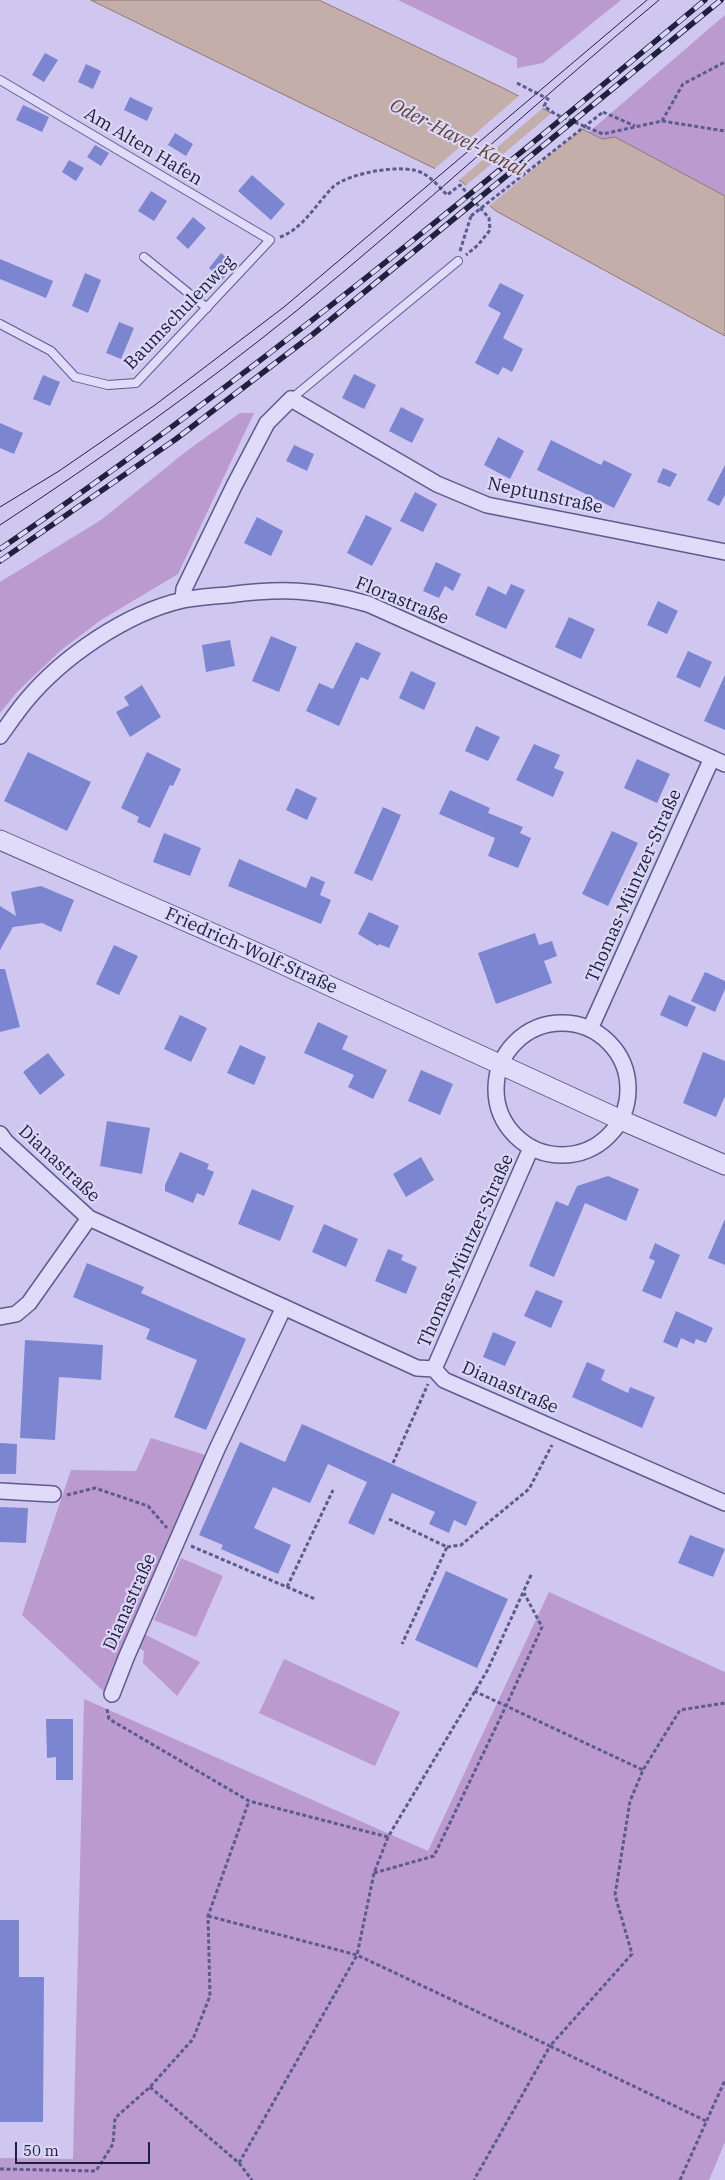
<!DOCTYPE html>
<html>
<head>
<meta charset="utf-8">
<style>
	body { margin:0 }
	#map { position:relative; width:725px; height:2180px; overflow:hidden; background:#cfc7f0; font-family:"IBM Plex Serif",serif }
	canvas { display:block }
	.scale { position:absolute; left:15px; top:2142px; width:135px; height:22px; box-sizing:border-box; border:2px solid #20213d; border-top:0; padding-left:6px; font-size:15px; line-height:18px; white-space:nowrap; color:#20213d; -webkit-text-stroke:4px #ddd7f7; paint-order:stroke }
</style>
</head>
<body>
<div id="map">
<canvas width="725" height="2180"></canvas>
<div class="scale">50 m</div>
</div>
<script>
const c = document.querySelector('canvas').getContext('2d');
c.lineJoin = 'round';
function fill(path, color) {
  c.fillStyle = color;
  c.fill(path, 'evenodd');
}
function strokePath(path, color, width, dash) {
  c.strokeStyle = color;
  c.lineWidth = width;
  c.lineCap = dash ? 'butt' : 'round';
  c.setLineDash(dash || []);
  c.stroke(path);
}
function label(font, color, halo, rows, align = 'center') {
  c.font = font + ' "IBM Plex Serif",serif';
  c.lineWidth = 4.5;
  c.setLineDash([]);
  c.textBaseline = 'middle';
  c.strokeStyle = halo;
  c.fillStyle = color;
  for (const [text, x, y, turn = 0] of rows) {
    c.save();
    c.translate(x, y);
    c.rotate((+turn || 0) * Math.PI / 180);
    c.textAlign = isNaN(turn) ? turn : align;
    if (halo) c.strokeText(text, 0, 0);
    c.fillText(text, 0, 0);
    c.restore();
  }
}
const green = new Path2D(`
	M398 0H621L543 63 517 68V58Z
	M725 15V196L615 137 603 139 589 132Z
	M240 413H254L178 574 101 620 60 651 18 691 0 713V582L101 520 188 450Z
	M151 1438 221 1460 144 1634 200 1662 177 1696 143 1663 144 1651 138 1647 114 1701 22 1615 71 1470 136 1471Z
	M181 1558 223 1576 196 1637 154 1620Z
	M549 1592 725 1672V2142L709 2180H0V2158L73 2159 84 1699 428 1851Z
	M284 1659 400 1712 375 1766 259 1713Z`);
const water = new Path2D(`
	M91 0H319L501 87 602 139 615 137 725 196V336L496 211 462 182Z`);
const pier = new Path2D(`
	M520 95 544 107 457 182 432 171Z
	M553 112 584 127 488 207 464 187Z`);
const building = new Path2D(`
	M45 53 58 60 44 82 32 75Z
	M86 64 101 71 93 89 78 82Z
	M130 97 153 108 147 121 124 110Z
	M23 105 49 117 42 132 16 120Z
	M175 133 193 144 186 156 168 145Z
	M95 145 109 153 101 166 87 157Z
	M69 160 84 168 76 181 62 172Z
	M252 175 285 204 271 220 238 191Z
	M151 191 167 201 154 221 138 211Z
	M193 217 206 228 188 249 176 238Z
	M221 253 235 265 222 280 209 268Z
	M0 259 53 281 46 298 0 279Z
	M85 273 101 280 88 313 72 306Z
	M500 283 524 295 503 338 523 349 512 372 503 367 498 375 475 363 501 313 488 306Z
	M119 322 134 328 121 359 106 353Z
	M354 374 376 385 364 409 342 398Z
	M43 375 60 382 50 406 33 399Z
	M401 407 424 419 412 443 389 431Z
	M0 423 23 433 14 454 0 448Z
	M498 437 524 451 510 479 484 465Z
	M551 440 601 465 604 460 632 474 614 508 537 470Z
	M294 445 314 454 307 471 286 461Z
	M725 465V495L719 506 707 500Z
	M663 468 677 474 670 487 657 482Z
	M415 492 437 504 423 532 400 521Z
	M366 515 392 528 372 566 347 553Z
	M257 517 283 531 271 556 244 543Z
	M436 562 461 574 453 591 445 586 439 598 423 591Z
	M511 584 525 590 506 629 475 615 488 586 506 595Z
	M658 601 678 611 667 634 647 625Z
	M569 617 595 629 581 659 555 647Z
	M271 636 297 647 279 692 252 681Z
	M230 640 235 666 206 672 202 645Z
	M356 642 381 653 368 680 361 677 339 726 306 711 319 683 333 689Z
	M688 651 712 662 700 688 676 677Z
	M411 671 436 683 424 710 399 698Z
	M725 675V730L704 721Z
	M142 685 161 717 130 737 116 712 129 705 124 697Z
	M476 726 500 737 488 761 465 751Z
	M534 744 560 755 554 768 564 772 553 797 516 780Z
	M28 752 91 782 67 831 4 801Z
	M147 752 181 769 173 786 170 785 150 828 137 822 139 817 121 808Z
	M637 759 670 774 657 803 624 788Z
	M296 788 317 798 307 820 286 810Z
	M450 790 490 808 488 813 523 827 520 833 531 838 518 868 488 856 495 838 439 814Z
	M383 807 401 815 372 881 354 873Z
	M612 831 638 843 608 906 582 894Z
	M164 833 201 848 190 876 153 862Z
	M239 859 306 888 311 876 325 882 320 895 331 900 321 924 228 886Z
	M41 886 74 900 61 932 42 923 13 927 0 950V906L16 916 11 892Z
	M369 912 399 926 389 948 379 944 378 946 358 934Z
	M535 933 539 945 552 941 557 956 544 961 552 983 496 1004 478 953Z
	M114 945 138 956 119 995 96 984Z
	M0 969H5L20 1027 0 1032Z
	M705 972 725 981V989L715 1012 691 1001Z
	M669 995 696 1007 687 1027 660 1015Z
	M180 1015 207 1028 191 1062 164 1049Z
	M318 1022 348 1036 342 1049 387 1070 373 1099 348 1087 354 1075 304 1053Z
	M240 1045 266 1057 254 1085 227 1073Z
	M703 1052 725 1061V1096L716 1117 683 1103Z
	M48 1053 65 1075 40 1095 23 1072Z
	M421 1070 453 1084 440 1115 408 1101Z
	M107 1121 150 1128 142 1174 100 1166Z
	M180 1152 209 1164 207 1169 214 1172 204 1196 197 1193 193 1203 165 1191V1185Z
	M421 1157 434 1180 406 1197 393 1174Z
	M608 1176 639 1189 626 1221 585 1203 554 1277 529 1266 556 1201 568 1206 577 1186Z
	M252 1189 294 1206 280 1241 238 1224Z
	M725 1219V1265L708 1258Z
	M324 1224 358 1239 346 1267 312 1252Z
	M655 1243 680 1255 661 1299 642 1291 655 1261 649 1258Z
	M388 1249 403 1255 401 1260 417 1267 406 1294 375 1281Z
	M87 1263 144 1287 141 1293 246 1339 206 1430 174 1417 197 1360 146 1339 150 1329 73 1297Z
	M536 1290 563 1301 551 1328 524 1316Z
	M676 1311 713 1328 706 1343 696 1339 694 1344 681 1338 677 1348 663 1342Z
	M493 1332 516 1342 505 1366 483 1357Z
	M25 1340 103 1345 101 1380 59 1377 55 1440 20 1438Z
	M587 1362 605 1370 601 1380 628 1393 630 1387 655 1397 642 1428 572 1397Z
	M302 1424 477 1502 466 1526 454 1520 449 1533 429 1524 435 1512 392 1493 374 1535 348 1523 367 1482 328 1464 310 1503 273 1487 254 1528 291 1545 278 1574 221 1549 223 1545 199 1535 240 1442 285 1462Z
	M0 1443 17 1444 16 1474H0Z
	M0 1507 28 1508 26 1543 0 1542Z
	M690 1535 725 1549 713 1577 678 1563Z
	M446 1571 508 1599 477 1668 415 1640Z
	M46 1719H73V1780H56V1757L47 1758Z
	M0 1920H19V1977H44L43 2122H0Z`);
const path = new Path2D(`
	M517 83 548 99 544 106 555 114 603 134 662 121 725 131
	M603 112 635 126
	M662 121 683 84 725 62
	M280 237C303 229 316 204 333 187 348 173 406 162 424 174 433 179 440 188 447 195L460 185 489 218 490 230 478 245 466 255
	M460 251 471 216
	M393 1463 428 1384
	M67 1495 95 1488 148 1506 167 1528
	M389 1519 447 1547 402 1644
	M191 1546 315 1599
	M447 1547 461 1545 529 1489 552 1445
	M287 1587 333 1490
	M474 1691 643 1770
	M107 1709 109 1719 249 1801 388 1837
	M374 1873 434 1856 506 1706 542 1627 524 1593
	M208 1916 357 1955 550 2046 474 2180
	M150 2087 239 2163 252 2180
	M706 2121 550 2046 632 1954 615 1895 630 1801 643 1770 680 1710 725 1703
	M239 2163 357 1955 374 1873 388 1837 487 1671 532 1573
	M0 2169 96 2171 113 2144 115 2118 150 2087 193 2039 210 1996 208 1916 249 1801
	M680 2180 725 2080`);
const service = new Path2D(`
	M0 80 270 240 136 383 108 385 75 377 51 351 0 324
	M144 257 207 308
	M291 399 458 261`);
const minor = new Path2D(`
	M183 600 184 589 234 486 267 423 291 399 437 484 487 505 725 552
	M0 736C8 725 16 713 25 702 62 657 126 613 183 600 198 597 213 596 228 595 282 588 315 589 368 604L725 764
	M496 1089a66 66 0 1 1 132 0a66 66 0 1 1-132 0Z
	M590 1029 712 758
	M0 1134 6 1142 89 1218 417 1368 434 1369 444 1380 725 1503
	M0 1317 16 1314 29 1303 89 1218
	M434 1369 531 1148
	M0 1491 53 1494
	M112 1694 126 1658 217 1449 284 1307`);
const tertiary = new Path2D(`
	M0 840 260 954 621 1120 725 1165`);
const tram = new Path2D(`
	M0 507 59 471 155 405 284 307 647 0
	M0 525C101 459 201 388 295 312 419 211 536 102 659 0`);
const rail = new Path2D(`
	M0 549C247 381 476 191 705 0
	M0 561 176 439 312 335 721 0`);
const pathBridge = new Path2D(`
	M471 216 603 112`);
const streetNames = [
	["Am Alten Hafen",143,147,31],
	["Baumschulenweg",180,313,-46],
	["Neptunstraße",545,496,12],
	["Florastraße",402,601,22],
	["Thomas-Müntzer-Straße",634,886,-66],
	["Friedrich-Wolf-Straße",251,951,24],
	["Dianastraße",59,1164,43],
	["Thomas-Müntzer-Straße",466,1251,-66],
	["Dianastraße",510,1388,24],
	["Dianastraße",130,1602,-66]
];
const waterNames = [
	["Oder-Havel-Kanal",457,138,27]
];
fill(green, '#ba9acf');
fill(water, '#c4aea9');
strokePath(water, '#93776e', 1);
fill(pier, '#cfc7f0');
fill(building, '#7c85d0');
strokePath(service, '#5c5b8d', 10);
strokePath(minor, '#5c5b8d', 18);
strokePath(tertiary, '#5c5b8d', 21);
strokePath(path, '#5c5b8d', 3, [4, 2.5]);
strokePath(service, '#e1dbfa', 8);
strokePath(minor, '#e1dbfa', 15);
strokePath(tertiary, '#e1dbfa', 19);
strokePath(tram, '#20213d', 1);
strokePath(rail, '#20213d', 5.5);
strokePath(rail, '#ddd7f7', 4, [11]);
strokePath(pathBridge, '#5c5b8d', 3, [4, 2.5]);
label('18px', '#20213d', '#ddd7f7', streetNames);
label('italic 19px', '#5d422e', '#ddd7f7', waterNames);
</script>
</body>
</html>
